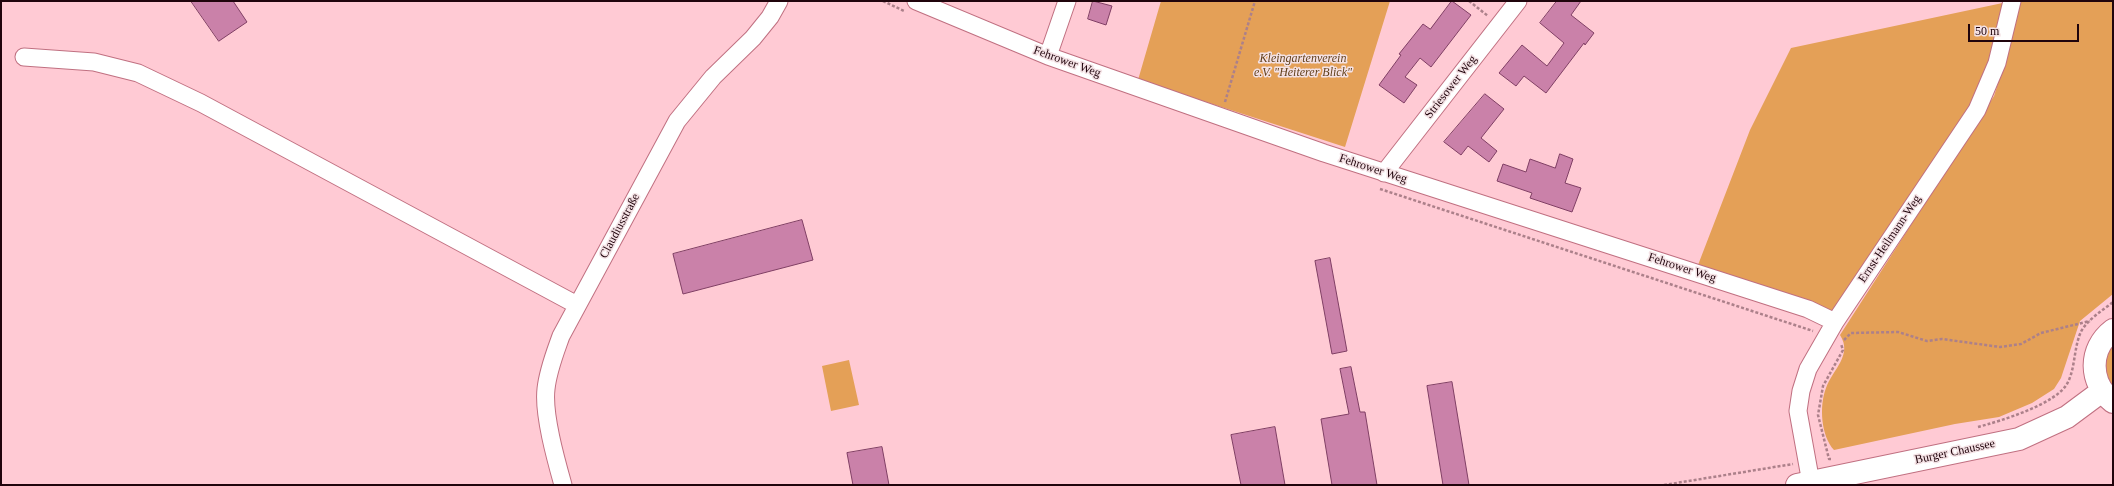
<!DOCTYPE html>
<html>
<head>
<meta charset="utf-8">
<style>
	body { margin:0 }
	#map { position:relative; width:2114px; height:486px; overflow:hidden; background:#ffcad4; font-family:"Times New Roman",serif }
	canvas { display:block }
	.frame { position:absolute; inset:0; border:2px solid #20040c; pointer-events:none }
	.scale { position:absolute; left:1968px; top:24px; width:111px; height:18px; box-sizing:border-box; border:2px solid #20040c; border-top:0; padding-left:5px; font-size:12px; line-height:14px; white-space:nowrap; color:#20040c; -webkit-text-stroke:3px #f4e2e5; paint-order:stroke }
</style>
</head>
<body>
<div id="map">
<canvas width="2114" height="486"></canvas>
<div class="frame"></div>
<div class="scale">50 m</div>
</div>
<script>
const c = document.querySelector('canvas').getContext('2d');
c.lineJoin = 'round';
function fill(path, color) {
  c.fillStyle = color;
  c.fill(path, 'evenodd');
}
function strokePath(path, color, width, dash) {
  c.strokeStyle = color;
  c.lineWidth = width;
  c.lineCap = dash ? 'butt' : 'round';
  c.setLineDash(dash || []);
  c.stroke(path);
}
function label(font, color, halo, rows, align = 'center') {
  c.font = font + ' "Times New Roman",serif';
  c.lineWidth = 3;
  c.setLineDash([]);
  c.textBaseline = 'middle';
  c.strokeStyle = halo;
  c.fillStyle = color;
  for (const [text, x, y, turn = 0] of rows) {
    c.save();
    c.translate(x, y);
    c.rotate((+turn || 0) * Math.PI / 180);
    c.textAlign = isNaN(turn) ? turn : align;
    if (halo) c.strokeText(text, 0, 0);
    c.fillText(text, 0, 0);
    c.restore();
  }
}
const green = new Path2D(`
	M1161 1H1390L1345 147 1138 80Z
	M2012 1 1997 63 1835 322 1698 265 1750 130 1791 48Z
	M2018 1H2113V294L2080 321 2061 378 2054 389 2032 403 1999 417 1955 424 1834 450C1821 436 1819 406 1826 388 1833 369 1853 355 1840 335L1994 96 2005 61Z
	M2113 341V389C2101 370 2103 361 2113 341Z
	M849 360 859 405 831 411 822 366Z`);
const building = new Path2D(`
	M191 1H233L247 22 219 41Z
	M1093 1 1112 6 1106 25 1088 19Z
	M1452 1 1471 15 1431 67 1420 58 1405 77 1417 85 1404 103 1379 85 1401 55 1399 54 1423 24 1430 29Z
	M1557 1H1581L1571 15 1594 33 1585 45 1584 43 1546 93 1524 76 1516 86 1499 73 1522 45 1547 66 1564 43 1540 23Z
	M1485 94 1504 109 1481 138 1497 151 1489 162 1468 146 1461 155 1444 142Z
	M1560 154 1573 159 1565 183 1581 188 1572 212 1530 198 1532 193 1497 181 1503 164 1526 172 1530 159 1555 168Z
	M802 220 813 260 683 294 673 254Z
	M1330 258 1347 351 1332 354 1315 261Z
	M1351 367 1360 412H1365L1377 485H1332L1321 419 1349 414 1340 369Z
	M1452 382 1469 485H1443L1427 386Z
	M1275 427 1285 485H1241L1231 435Z
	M882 447 889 485H853L847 453Z`);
const path = new Path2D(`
	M883 1 904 11
	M1469 1 1488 16
	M1225 102 1255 1
	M1380 189 1813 331
	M1844 340 1851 333 1898 332 1927 341 1942 339 2000 347 2021 344 2041 333 2090 321
	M1978 427C2000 421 2058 404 2068 382 2075 368 2074 349 2080 334 2085 321 2102 311 2113 302
	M1831 459H1829L1818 415 1823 386 1843 350 1841 344
	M1664 485 1793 464`);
const street = new Path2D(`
	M916 1 1048 56 1324 153 1808 309 1835 322
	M1048 56 1067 1
	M24 57 94 62 138 73 201 103 577 305
	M1384 173 1518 1
	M1811 483 1798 411 1801 391 1808 369 1835 322 1977 110 1997 63 2012 1
	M563 485C556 460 543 414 546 389 548 370 555 353 561 336L677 121 713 77 753 38 770 17 779 1`);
const secondary = new Path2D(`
	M2113 330C2088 349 2089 383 2113 402
	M1797 485 2019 439 2067 417 2102 391`);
const parkNames = [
	["Kleingartenverein",1303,59],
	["e.V. \"Heiterer Blick\"",1303,73]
];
const streetNames = [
	["Fehrower Weg",1067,62,20],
	["Striesower Weg",1451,87,-52],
	["Fehrower Weg",1373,169,18],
	["Claudiusstraße",620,226,-62],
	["Ernst-Heilmann-Weg",1890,239,-56],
	["Fehrower Weg",1682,268,18],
	["Burger Chaussee",1955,452,-12]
];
fill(green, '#e4a057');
fill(building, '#ca81a9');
strokePath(building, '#803f64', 1);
strokePath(street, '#c07081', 19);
strokePath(secondary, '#c07081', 24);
strokePath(path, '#ac808a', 2.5, [3, 2]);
strokePath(street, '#fff', 17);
strokePath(secondary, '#fff', 22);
label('italic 12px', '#613f1a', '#f4e2e5', parkNames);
label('12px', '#20040c', '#f4e2e5', streetNames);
</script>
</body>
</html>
